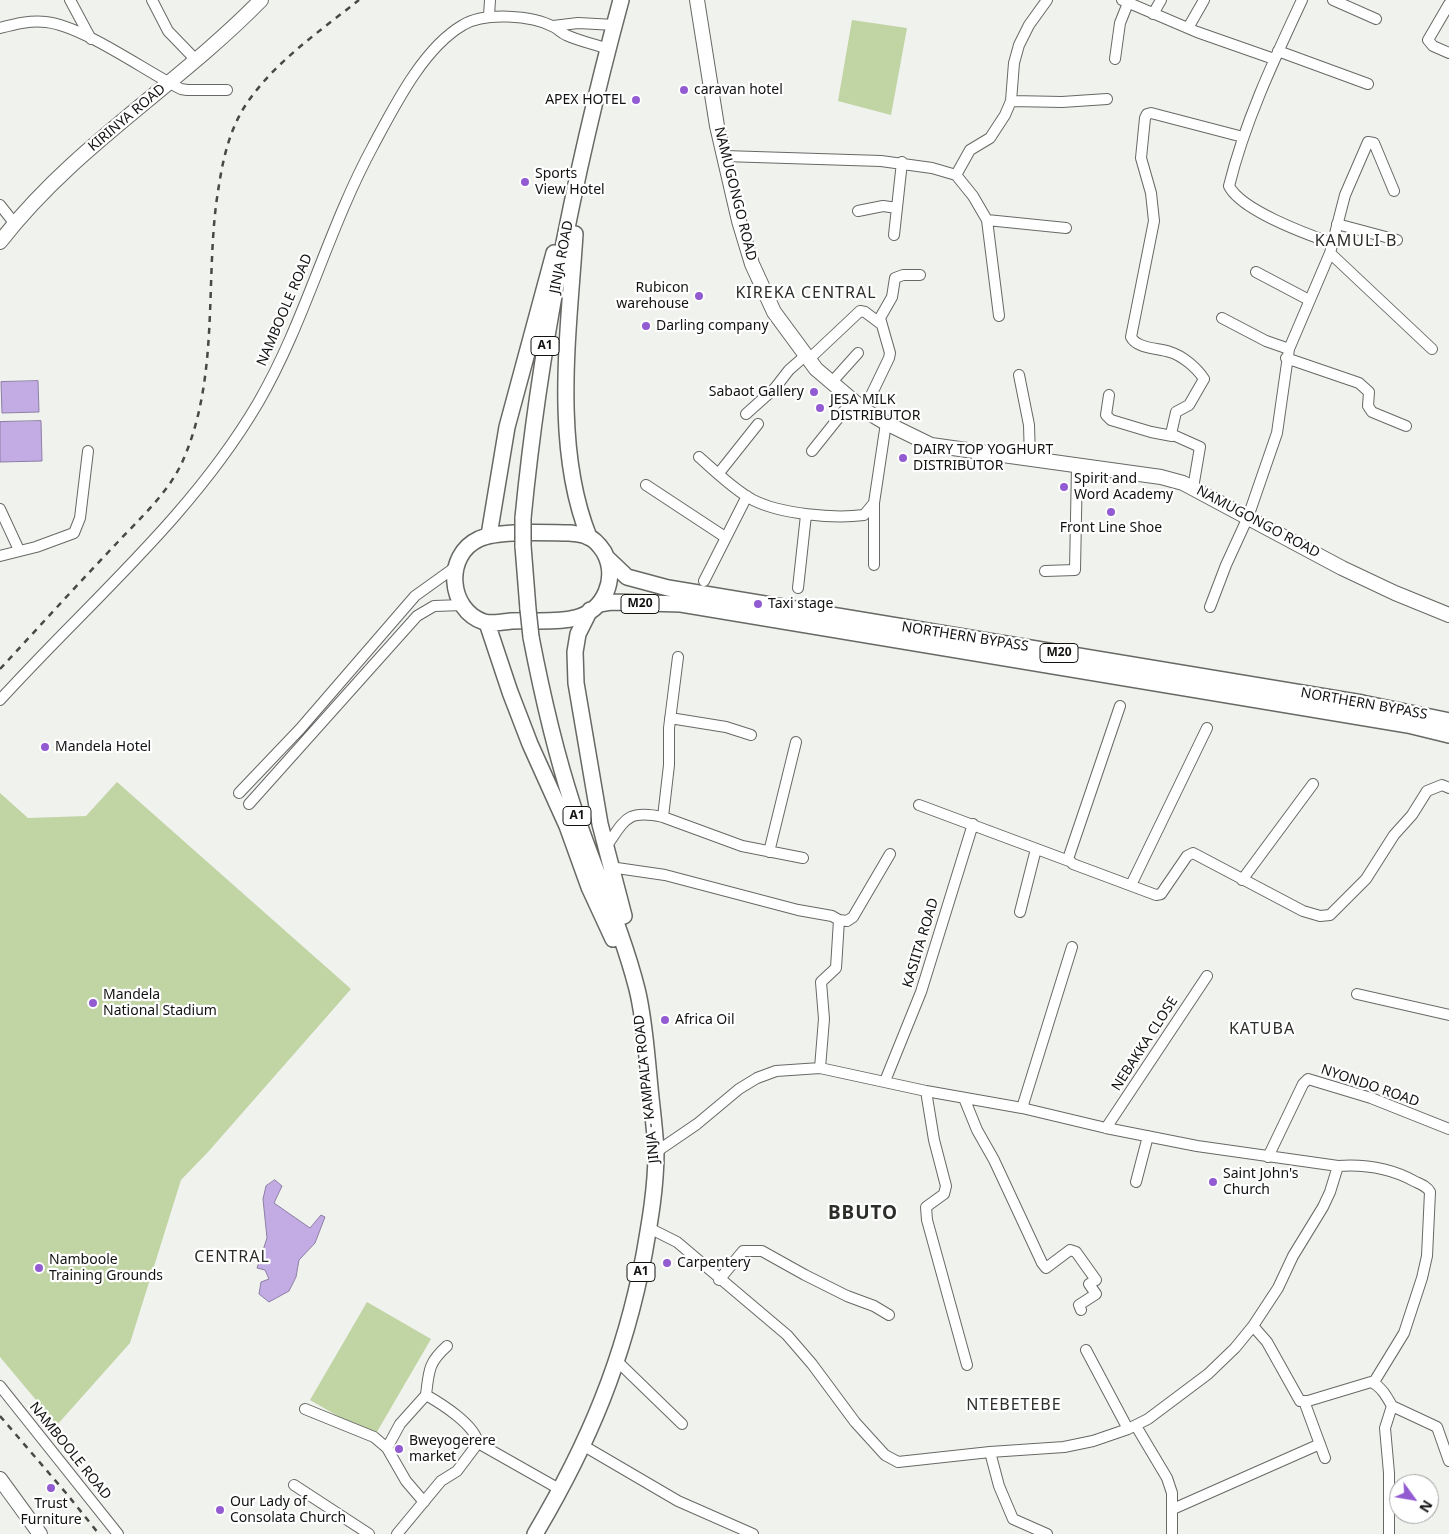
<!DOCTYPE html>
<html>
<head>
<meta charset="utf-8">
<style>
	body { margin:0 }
	#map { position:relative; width:1449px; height:1534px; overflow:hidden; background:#f0f2ee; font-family:"Noto Sans",sans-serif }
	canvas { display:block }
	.north { position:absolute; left:1389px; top:1474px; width:50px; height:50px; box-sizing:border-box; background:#fff; border:1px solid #a0a1a0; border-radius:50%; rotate:122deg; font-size:14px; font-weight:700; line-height:20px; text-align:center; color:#121311 }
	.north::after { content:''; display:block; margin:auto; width:18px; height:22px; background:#935bd2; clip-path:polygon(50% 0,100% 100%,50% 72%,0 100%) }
</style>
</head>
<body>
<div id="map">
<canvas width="1449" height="1534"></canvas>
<div class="north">N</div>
</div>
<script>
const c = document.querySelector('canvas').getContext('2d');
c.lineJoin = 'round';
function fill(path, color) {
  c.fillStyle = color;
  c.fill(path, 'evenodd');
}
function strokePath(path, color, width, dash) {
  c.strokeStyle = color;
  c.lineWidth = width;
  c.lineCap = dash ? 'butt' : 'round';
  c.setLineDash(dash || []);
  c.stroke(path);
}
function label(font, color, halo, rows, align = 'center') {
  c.font = font + ' "Noto Sans",sans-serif';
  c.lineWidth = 4.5;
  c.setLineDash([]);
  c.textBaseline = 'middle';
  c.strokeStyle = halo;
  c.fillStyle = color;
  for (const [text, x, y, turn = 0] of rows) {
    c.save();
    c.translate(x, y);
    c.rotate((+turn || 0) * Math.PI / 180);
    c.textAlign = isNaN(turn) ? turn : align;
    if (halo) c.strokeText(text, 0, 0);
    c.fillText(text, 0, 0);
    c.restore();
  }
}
const green = new Path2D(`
	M852 20 907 28 891 115 838 101Z
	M117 782 351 989 208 1152 181 1180 130 1343 57 1425 0 1357V793L28 818 86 816Z
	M367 1302 431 1339 374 1437 310 1400Z`);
const water = new Path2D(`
	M38 381 39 412 2 413 1 382Z
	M41 421 42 461 0 462V422Z
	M275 1180 282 1186 274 1203 310 1228 321 1215 325 1217 315 1243 299 1260 296 1277 289 1291 269 1302 259 1294 261 1282 269 1279 265 1270 257 1268 267 1238 263 1199 266 1186Z`);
const minor = new Path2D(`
	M70 0 91 39
	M152 0 168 31 195 59
	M1122 0 1197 32 1274 59
	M1302 0C1274 60 1245 121 1229 186 1241 210 1306 234 1332 243
	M1333 0 1376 19
	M1449 4 1428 40 1433 46 1449 53
	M1153 14 1161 0
	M489 16 490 0
	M553 26 578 23 615 25
	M0 28C15 24 31 20 46 22 83 26 145 71 181 89L187 90H227
	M1188 28 1204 0
	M1278 51 1368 84
	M1115 59 1120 23 1128 3
	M1011 101 1062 102 1107 99
	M724 156 881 161 932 168 956 175 973 196 987 220 1066 228
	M956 175 970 150 990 138 1005 115 1011 101 1014 63 1019 45 1029 25 1047 0
	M0 205 15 224
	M858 211 883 206 897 208
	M987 220 999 316
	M1337 224 1397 240
	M894 235 902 162
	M1330 253 1432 349
	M1256 272 1309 300
	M1222 318 1266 341 1289 349
	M1286 358 1359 383 1369 392 1368 406 1372 412 1406 426
	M808 360 860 311 865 312 881 324
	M1019 375 1029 425 1030 459
	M831 383 858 353
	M1109 395 1106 415 1111 420 1151 432 1172 436
	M864 410 889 358 890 353 880 318 892 297 895 278 903 275H920
	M746 414 775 388 789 370 805 356
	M812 451 852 401
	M699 457C715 471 734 490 753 500 781 514 833 519 864 515L874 503 886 423
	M719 473 758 424
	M646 485 725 537
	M1193 488 1200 447 1171 434 1176 412 1189 405 1204 379C1197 368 1183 356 1170 352 1159 348 1137 349 1131 337L1154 221 1151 193 1141 158 1145 118 1147 114 1151 113 1243 137
	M0 509 19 550
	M0 556 36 547 74 533 80 518 88 451
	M874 565V503
	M1045 571 1075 570 1077 466
	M704 581 747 496
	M798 588 806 515
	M1210 607 1226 565 1248 517 1277 433 1289 349 1330 253 1345 195 1368 142 1374 143 1394 191
	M0 700C88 603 191 517 258 403 305 322 328 229 373 146 394 107 423 48 463 25 484 12 532 15 554 27 558 29 561 33 566 35 579 41 594 44 608 49
	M1120 706 1068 859 1073 864 1156 895 1161 894 1187 856 1193 853 1303 911 1320 916 1330 915 1366 879 1394 835 1412 815 1427 791 1442 785 1449 788
	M670 718 726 727 751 735
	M239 793 300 729 415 596 454 568
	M249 804 417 616 434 606 463 605
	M919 805 1069 861
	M663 817 742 846 803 858
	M606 847C625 820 626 809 663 817L669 765V728L678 657
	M769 852 796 742
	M610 867 665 875 798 910 832 916 839 920 836 968 821 982 824 1019 820 1068
	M1242 880 1313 784
	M1131 885 1207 728
	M1020 912 1036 849
	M839 920 847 921 853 917 890 854
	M1357 994 1449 1015
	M885 1081 921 992 973 824
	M926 1091 934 1140 946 1186 944 1194 926 1207 927 1220 967 1365
	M964 1098 977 1130 994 1160 1042 1263 1046 1268 1070 1250 1076 1252 1096 1280 1089 1284 1096 1294 1079 1305 1081 1310
	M1022 1108 1072 947
	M1106 1128 1207 976
	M656 1152 697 1124 739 1089 757 1078 776 1071 820 1068 926 1091 1022 1108 1106 1128 1197 1146 1338 1166 1330 1192 1323 1207 1293 1256 1278 1288 1253 1326
	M1268 1157 1303 1084 1308 1079 1371 1098 1449 1129
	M1338 1166C1366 1164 1390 1168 1414 1181 1420 1184 1427 1186 1430 1192L1427 1256 1422 1278 1404 1333 1374 1382
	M1136 1182 1148 1136
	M649 1228 677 1242 787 1335 812 1364 855 1422 885 1455 898 1462 990 1452 1064 1447 1093 1441 1128 1429 1148 1419 1208 1374 1235 1348 1253 1326 1267 1342 1300 1401H1308L1371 1382C1381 1386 1387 1397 1392 1406L1385 1428 1389 1473V1534
	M719 1280 743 1251H762L805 1275 847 1296 874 1306 889 1315
	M1086 1350 1128 1429
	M618 1362 682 1424
	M0 1386 118 1534
	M426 1395C429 1371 428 1363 447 1346
	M1304 1401 1325 1458
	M1392 1406 1437 1427 1449 1461
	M305 1409 374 1437 387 1448 406 1481 424 1502
	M1136 1426 1167 1478 1172 1493V1534
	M584 1446 678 1501 753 1534
	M387 1448 400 1424 426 1395C442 1404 475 1425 478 1443
	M990 1452 999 1486 1013 1519 1047 1534
	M294 1485 369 1534
	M1173 1509 1320 1444
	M397 1534 441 1481 457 1471 478 1443 561 1490`);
const major = new Path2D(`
	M697 0 717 126 739 221 752 264 774 312 816 369 864 410 886 423 931 445 1161 477 1183 483 1342 568 1395 593 1449 615
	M0 242C72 148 178 85 261 0
	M0 1479 40 1534`);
const highway = new Path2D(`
	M575 234C569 330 552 445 589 537
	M523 518C540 343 575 170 621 0
	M570 533C576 534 583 534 588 537 595 539 600 546 604 552 618 578 605 611 575 618 556 623 531 620 511 621 503 622 492 624 484 622 448 610 444 555 479 539 497 530 548 533 570 533Z
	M489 535 507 427 554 253
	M523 546 528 609
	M607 558 627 577 668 588 1362 703 1449 721
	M599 604 611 602 681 604 1408 725 1449 735
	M590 610 578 634 575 652 576 683 600 824 624 916
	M487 623 510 692 530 744 567 826 589 887 613 939
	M531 637C542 694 555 751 573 806 593 868 621 926 637 989 644 1017 646 1048 649 1077 651 1102 655 1127 656 1152 656 1187 650 1221 644 1255 624 1359 589 1443 535 1534`);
const rail = new Path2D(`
	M0 669C38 628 76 586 115 545 139 519 170 492 184 458 218 378 206 289 216 205 221 170 226 136 245 106 273 63 320 31 359 0
	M0 1416 66 1493 99 1534`);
const highwayBridge = new Path2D(`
	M523 518V546
	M528 609 531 637`);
const markers = [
	[684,90,5,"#935bd2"],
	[636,100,5,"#935bd2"],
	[525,182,5,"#935bd2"],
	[699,296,5,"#935bd2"],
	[646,326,5,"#935bd2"],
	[814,392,5,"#935bd2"],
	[820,408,5,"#935bd2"],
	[903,458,5,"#935bd2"],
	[1064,487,5,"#935bd2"],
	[1111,512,5,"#935bd2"],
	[758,604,5,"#935bd2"],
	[45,747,5,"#935bd2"],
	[93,1003,5,"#935bd2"],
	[665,1020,5,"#935bd2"],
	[1213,1182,5,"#935bd2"],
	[667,1263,5,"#935bd2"],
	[39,1268,5,"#935bd2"],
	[399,1449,5,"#935bd2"],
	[51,1488,5,"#935bd2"],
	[220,1510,5,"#935bd2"]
];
const shields = [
	[545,346,28],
	[640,604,38],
	[1059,653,38],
	[577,816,28],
	[641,1272,28]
];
const shieldNames = [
	["A1",545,346],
	["M20",640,604],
	["M20",1059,653],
	["A1",577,816],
	["A1",641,1272]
];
const poiNames = [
	["caravan hotel",694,90],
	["APEX HOTEL",626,100,"right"],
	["Sports",535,174],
	["View Hotel",535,190],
	["Rubicon",689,288,"right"],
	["warehouse",689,304,"right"],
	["Darling company",656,326],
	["Sabaot Gallery",804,392,"right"],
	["JESA MILK",830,400],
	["DISTRIBUTOR",830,416],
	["DAIRY TOP YOGHURT",913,450],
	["DISTRIBUTOR",913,466],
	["Spirit and",1074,479],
	["Word Academy",1074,495],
	["Front Line Shoe",1111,528,"center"],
	["Taxi stage",768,604],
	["Mandela Hotel",55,747],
	["Mandela",103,995],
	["National Stadium",103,1011],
	["Africa Oil",675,1020],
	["Saint John's",1223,1174],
	["Church",1223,1190],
	["Namboole",49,1260],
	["Training Grounds",49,1276],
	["Carpentery",677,1263],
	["Bweyogerere",409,1441],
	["market",409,1457],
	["Our Lady of",230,1502],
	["Consolata Church",230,1518],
	["Trust",51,1504,"center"],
	["Furniture",51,1520,"center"]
];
const streetNames = [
	["KIRINYA ROAD",127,118,-40],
	["NAMUGONGO ROAD",735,194,76],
	["JINJA ROAD",562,257,-79],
	["NAMBOOLE ROAD",285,310,-67],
	["NAMUGONGO ROAD",1258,522,28],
	["NORTHERN BYPASS",965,637,9],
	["NORTHERN BYPASS",1364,704,10],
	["KASIITA ROAD",921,943,-73],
	["NEBAKKA CLOSE",1145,1044,-57],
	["NYONDO ROAD",1370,1086,19],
	["JINJA - KAMPALA ROAD",647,1089,-96],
	["NAMBOOLE ROAD",70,1451,51]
];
const quarterNames = [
	["KAMULI B",1356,241],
	["KIREKA CENTRAL",806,293],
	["KATUBA",1262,1029],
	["CENTRAL",232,1257],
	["NTEBETEBE",1014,1405]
];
const districtNames = [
	["BBUTO",863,1214]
];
fill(green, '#c1d4a3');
fill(water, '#c2ace3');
strokePath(water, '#8d7ea4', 1);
strokePath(minor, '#676965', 12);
strokePath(major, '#676965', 16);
strokePath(highway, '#676965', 18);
strokePath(minor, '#fff', 10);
strokePath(major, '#fff', 14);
strokePath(highway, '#fff', 15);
strokePath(rail, '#484947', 2.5, [6, 6]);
strokePath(highwayBridge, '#676965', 18, []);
strokePath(highwayBridge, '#fff', 15);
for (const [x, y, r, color] of markers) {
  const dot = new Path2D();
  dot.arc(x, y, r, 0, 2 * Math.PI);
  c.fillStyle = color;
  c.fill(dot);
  strokePath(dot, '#fff', 2);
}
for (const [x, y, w] of shields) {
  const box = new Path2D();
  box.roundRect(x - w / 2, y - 9.5, w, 19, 4);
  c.fillStyle = '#fff';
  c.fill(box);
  strokePath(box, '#121311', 1);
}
label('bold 12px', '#121311', null, shieldNames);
label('14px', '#121311', '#fff', poiNames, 'left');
label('14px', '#121311', '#fff', streetNames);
c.letterSpacing = '1px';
label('16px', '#2c2e2a', '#fff', quarterNames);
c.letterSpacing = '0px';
c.letterSpacing = '1px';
label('bold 19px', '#2c2e2a', '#fff', districtNames);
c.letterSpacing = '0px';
</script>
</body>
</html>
